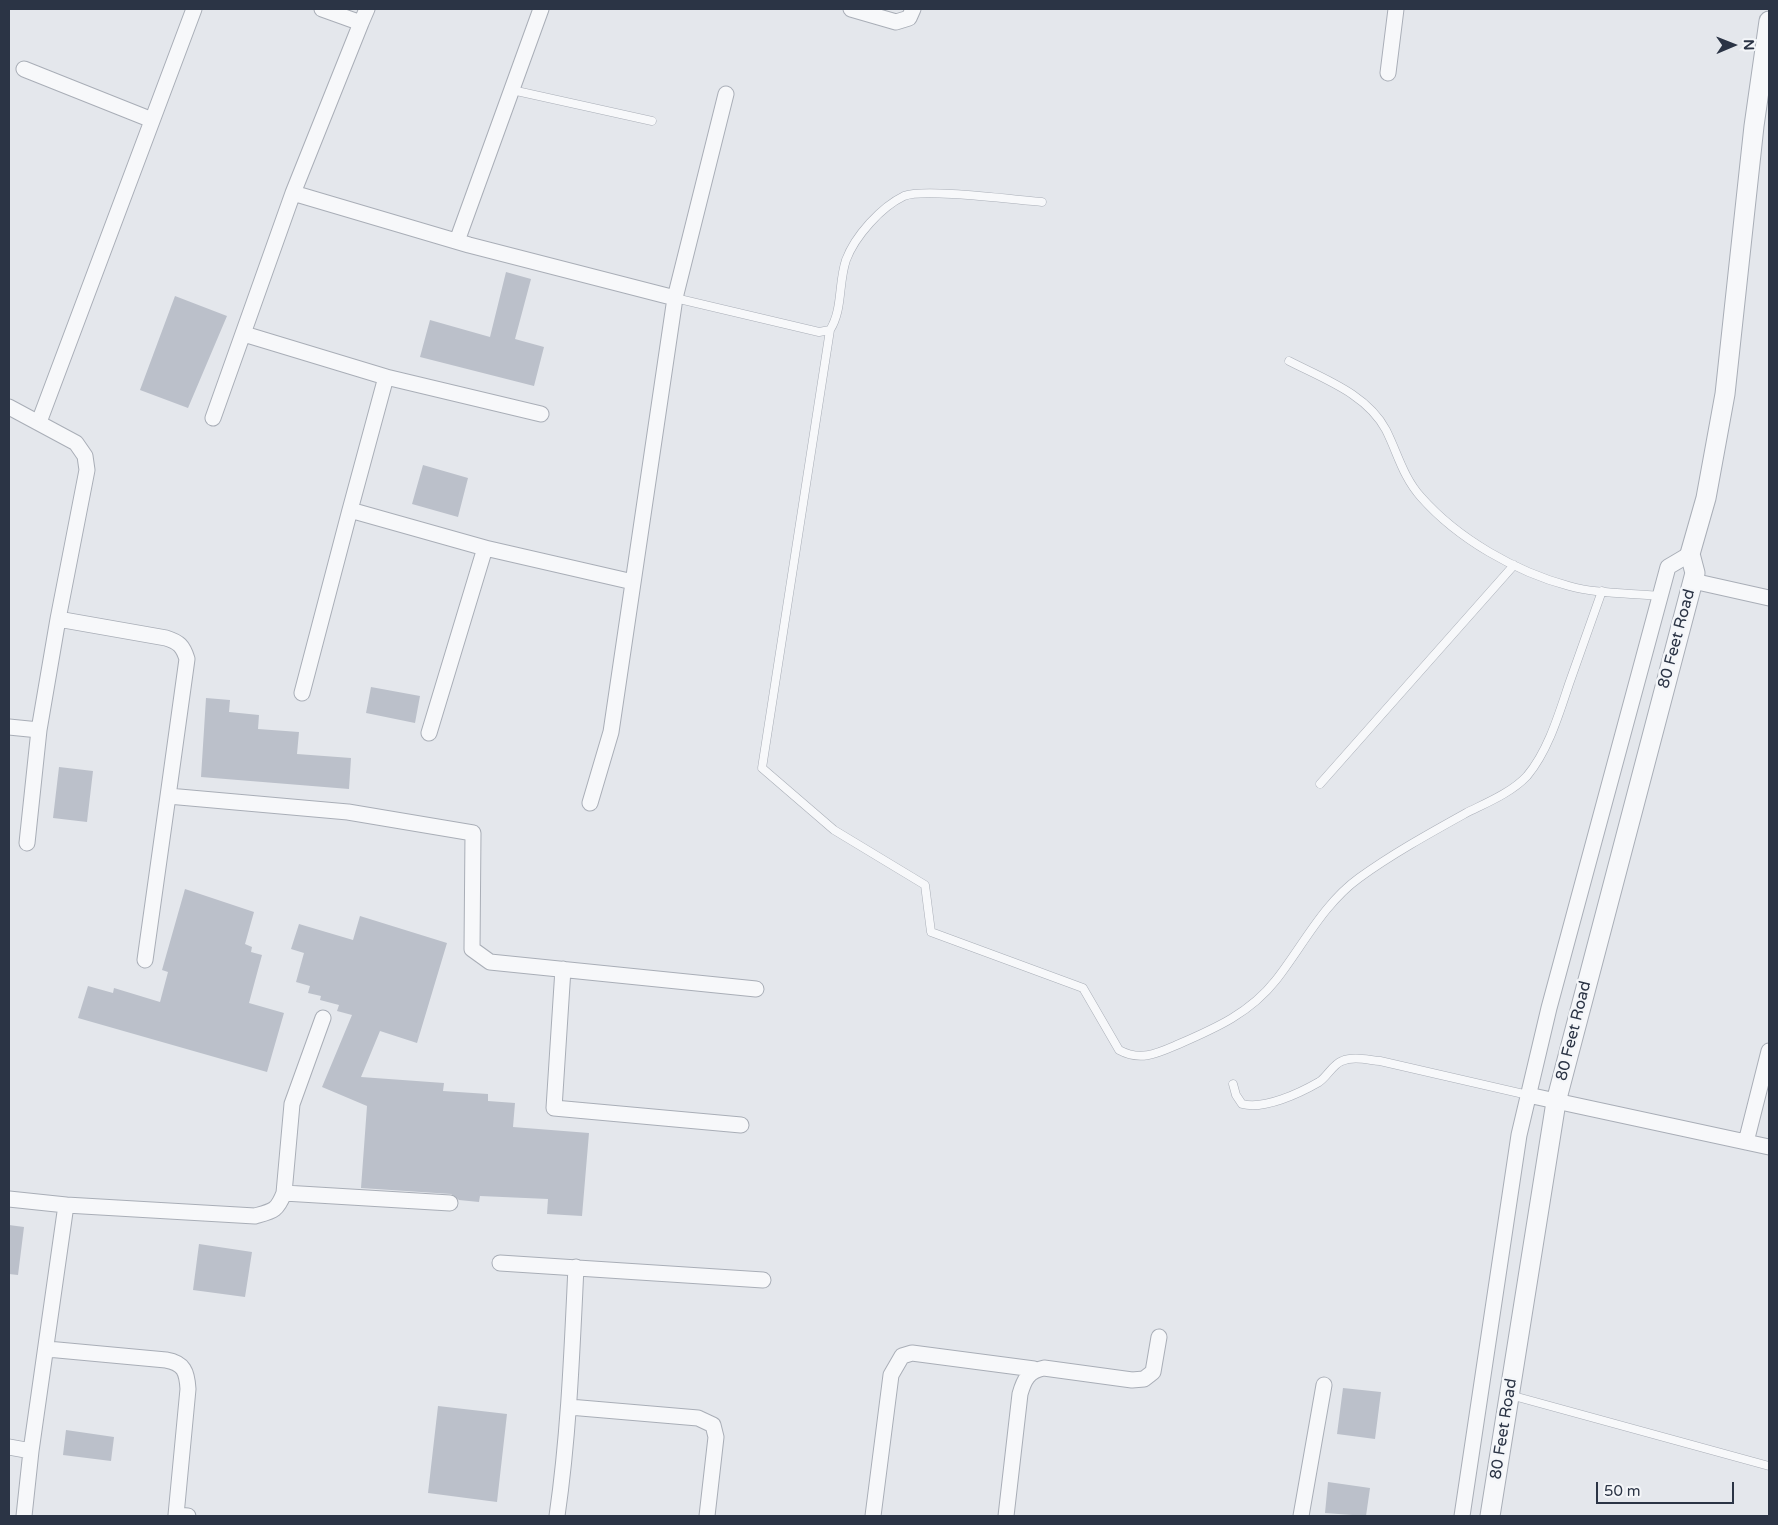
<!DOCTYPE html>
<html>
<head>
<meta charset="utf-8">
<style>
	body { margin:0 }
	#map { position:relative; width:1778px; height:1525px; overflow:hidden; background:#e4e7ec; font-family:"Varela Round",sans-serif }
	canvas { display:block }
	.frame { position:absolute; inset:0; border:10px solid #2b3445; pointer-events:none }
	.north { position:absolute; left:1708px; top:20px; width:50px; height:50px; -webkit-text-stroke:4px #f4f6f9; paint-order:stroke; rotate:89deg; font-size:14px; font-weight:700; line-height:20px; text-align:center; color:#2b3445 }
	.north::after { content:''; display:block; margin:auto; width:18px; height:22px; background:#2b3445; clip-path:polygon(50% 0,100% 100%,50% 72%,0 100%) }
	.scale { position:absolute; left:1596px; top:1482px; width:138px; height:22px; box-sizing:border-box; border:2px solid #2b3445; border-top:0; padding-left:6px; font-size:15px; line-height:18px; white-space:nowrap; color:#2b3445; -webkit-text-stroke:4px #f4f6f9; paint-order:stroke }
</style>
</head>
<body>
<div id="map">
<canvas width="1778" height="1525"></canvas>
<div class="frame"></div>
<div class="north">N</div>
<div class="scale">50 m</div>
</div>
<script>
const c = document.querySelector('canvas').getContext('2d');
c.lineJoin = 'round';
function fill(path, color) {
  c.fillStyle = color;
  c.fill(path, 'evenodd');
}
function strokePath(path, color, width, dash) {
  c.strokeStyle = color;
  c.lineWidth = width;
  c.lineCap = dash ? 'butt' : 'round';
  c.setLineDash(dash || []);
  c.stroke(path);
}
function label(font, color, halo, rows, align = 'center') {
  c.font = font + ' "Varela Round",sans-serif';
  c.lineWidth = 5;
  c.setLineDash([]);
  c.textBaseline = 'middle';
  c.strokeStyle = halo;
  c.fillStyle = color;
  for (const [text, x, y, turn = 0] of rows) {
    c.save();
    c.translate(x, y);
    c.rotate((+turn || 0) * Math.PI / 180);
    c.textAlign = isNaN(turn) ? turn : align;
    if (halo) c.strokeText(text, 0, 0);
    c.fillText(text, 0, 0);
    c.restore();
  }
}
const building = new Path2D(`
	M506 272 531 279 515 339 544 347 534 386 420 357 430 320 490 337Z
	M175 296 227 316 188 408 140 390Z
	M423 465 468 478 458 517 412 504Z
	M371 687 420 696 415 723 366 713Z
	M206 698 230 700 229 712 259 715 258 729 299 732 297 754 351 758 349 789 201 777Z
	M59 767 93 771 87 822 53 818Z
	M185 889 254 912 245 944 252 947 251 952 262 955 249 1003 284 1013 267 1072 78 1018 88 986 113 993 114 988 160 1002 168 972 162 970Z
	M360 916 447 943 417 1043 380 1031 361 1077 444 1083 443 1091 488 1094V1101L515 1103 513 1127 589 1133 582 1216 547 1214 548 1199 480 1196 479 1202 459 1200 451 1194 361 1188 367 1106 322 1087 352 1015 337 1011 339 1005 320 1000 321 996 308 993 310 986 296 982 304 953 291 949 299 924 353 940Z
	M9 1225 24 1227 18 1275 9 1274Z
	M199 1244 252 1252 245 1297 193 1290Z
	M1343 1388 1381 1392 1375 1439 1337 1434Z
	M438 1406 507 1414 497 1502 428 1493Z
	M66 1430 114 1437 111 1461 63 1455Z
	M1328 1482 1370 1488 1366 1516 1325 1513Z`);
const service = new Path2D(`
	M512 90 652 121
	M675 298 819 332 830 330C843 309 838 284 846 260 855 236 881 207 904 196 924 188 1015 200 1042 202
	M830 330 762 768 834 830 925 885 931 932 1083 988 1119 1050C1141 1062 1158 1053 1179 1044 1216 1028 1250 1013 1276 980 1302 947 1323 904 1359 878 1392 854 1430 833 1466 813 1486 803 1511 793 1527 776 1548 751 1559 714 1569 684 1580 653 1591 622 1602 591
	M1289 361C1324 379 1367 394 1386 430 1398 454 1403 477 1421 497 1458 539 1516 572 1569 586 1597 594 1630 593 1659 596
	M1320 784 1514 565
	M1233 1084 1236 1095 1242 1104C1264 1110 1300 1093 1319 1082 1327 1077 1333 1064 1342 1061 1353 1056 1368 1060 1380 1061L1528 1095
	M1510 1395 1769 1466`);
const minor = new Path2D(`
	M322 9 361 23 367 9
	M851 9 896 22 909 18 913 9
	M24 69 152 120
	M1388 73 1396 9
	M293 193 469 245 675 298 611 732 590 803
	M457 241 541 9
	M675 298 726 94
	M244 334 386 377 350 510 485 548 633 582
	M386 377 541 414
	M9 407 76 443 85 456 87 470 58 619 166 638C179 642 183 646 187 659L168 796 348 812 473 833 472 949 490 962 756 989
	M213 418 293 193 361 23
	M39 422 194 9
	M1693 581 1769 598
	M302 693 350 510
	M9 727 39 730
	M429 733 485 548
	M27 843 39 730 58 619
	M145 960 168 796
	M563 969 554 1108 741 1125
	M1528 1095 1769 1147
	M1746 1142 1769 1051
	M284 1193 450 1203
	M9 1199 66 1205 255 1216C273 1211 277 1211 284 1193L292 1104 323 1018
	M500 1263 763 1280
	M47 1349 166 1360C184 1363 187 1372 188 1389L176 1515 188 1516
	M569 1407 698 1418 713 1425 716 1437 707 1516
	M9 1447 31 1451
	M24 1516 31 1451 66 1205
	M557 1516C569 1433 572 1350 576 1267
	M873 1516 891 1375 902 1356 912 1353 1034 1369
	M1006 1516 1020 1394C1024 1380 1028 1371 1044 1368L1132 1380 1144 1379 1153 1372 1159 1337
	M1301 1516 1324 1385
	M1462 1516 1519 1135 1549 1008 1668 567 1690 554`);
const tertiary = new Path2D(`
	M1490 1516 1556 1102 1695 573 1690 554 1706 498 1725 394 1754 126 1769 21`);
const streetNames = [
	["80 Feet Road",1677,639,-75],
	["80 Feet Road",1574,1031,-76],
	["80 Feet Road",1504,1429,-81]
];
fill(building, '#bbc0ca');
strokePath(service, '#a9aeb7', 9);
strokePath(minor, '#a9aeb7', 17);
strokePath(tertiary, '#a9aeb7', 21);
strokePath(service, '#f7f8fa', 8);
strokePath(minor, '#f7f8fa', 15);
strokePath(tertiary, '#f7f8fa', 19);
label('16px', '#2b3445', '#f4f6f9', streetNames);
</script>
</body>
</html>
